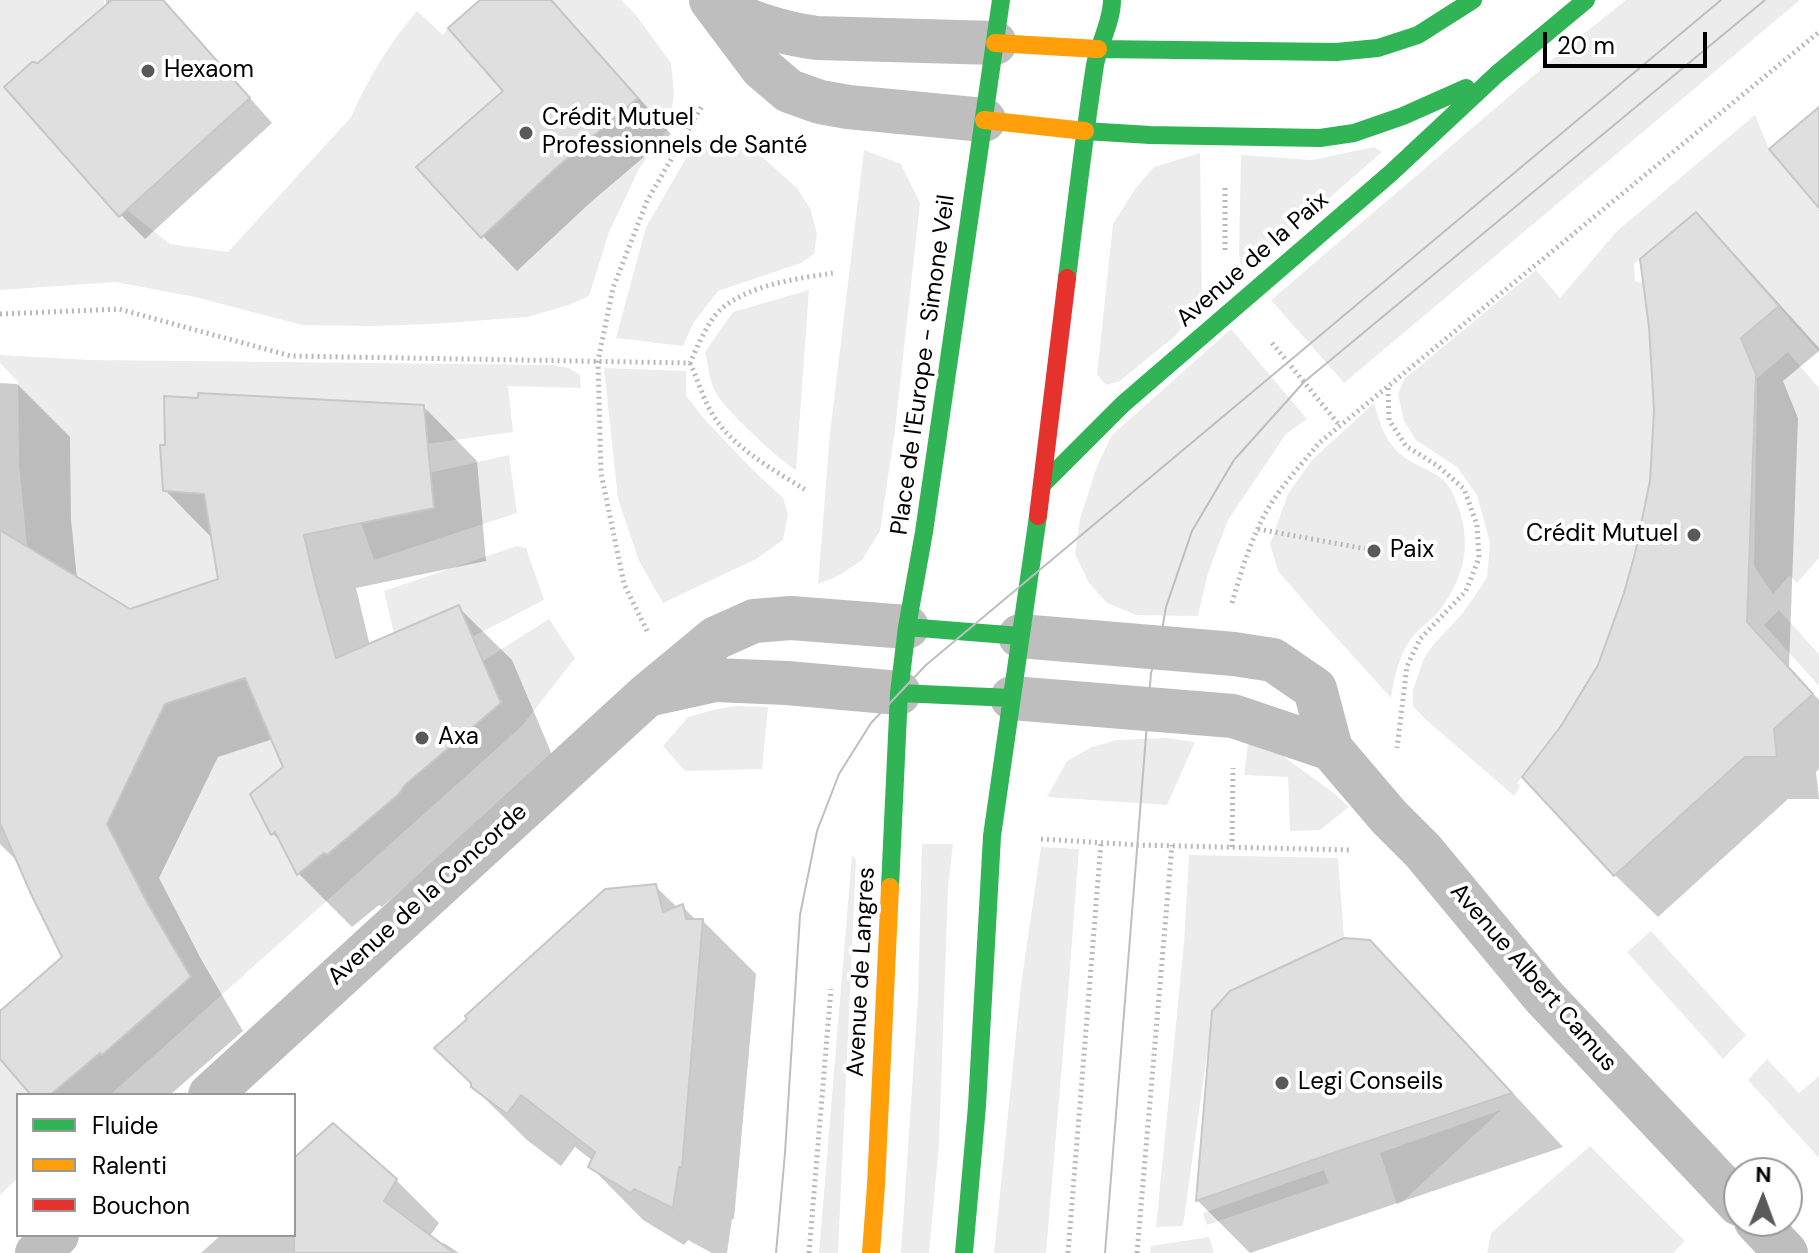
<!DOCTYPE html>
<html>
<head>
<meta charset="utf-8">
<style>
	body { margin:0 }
	#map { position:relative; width:1819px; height:1253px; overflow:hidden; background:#fff; font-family:"DM Sans",sans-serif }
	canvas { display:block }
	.legend { position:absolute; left:16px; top:1093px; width:280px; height:144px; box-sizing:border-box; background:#fff; border:2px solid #999; margin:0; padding:10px 14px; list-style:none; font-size:24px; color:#000 }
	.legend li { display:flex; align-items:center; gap:16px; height:40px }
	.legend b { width:40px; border:2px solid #999 }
	.north { position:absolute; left:1723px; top:1157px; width:80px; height:80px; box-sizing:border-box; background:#fff; border:2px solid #999; border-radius:50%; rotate:1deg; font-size:22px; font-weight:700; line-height:32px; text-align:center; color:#000 }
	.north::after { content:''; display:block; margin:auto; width:28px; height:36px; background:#595959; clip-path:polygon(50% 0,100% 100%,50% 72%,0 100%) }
	.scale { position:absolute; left:1543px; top:32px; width:164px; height:36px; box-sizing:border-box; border:4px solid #000; border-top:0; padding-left:10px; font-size:24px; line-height:28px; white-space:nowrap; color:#000; -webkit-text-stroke:6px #fff; paint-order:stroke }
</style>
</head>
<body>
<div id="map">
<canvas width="1819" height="1253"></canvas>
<ul class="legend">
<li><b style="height:10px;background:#30b455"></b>Fluide</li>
<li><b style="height:10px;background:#ff9f0a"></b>Ralenti</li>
<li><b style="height:10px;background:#e5322d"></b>Bouchon</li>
</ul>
<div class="north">N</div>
<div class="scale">20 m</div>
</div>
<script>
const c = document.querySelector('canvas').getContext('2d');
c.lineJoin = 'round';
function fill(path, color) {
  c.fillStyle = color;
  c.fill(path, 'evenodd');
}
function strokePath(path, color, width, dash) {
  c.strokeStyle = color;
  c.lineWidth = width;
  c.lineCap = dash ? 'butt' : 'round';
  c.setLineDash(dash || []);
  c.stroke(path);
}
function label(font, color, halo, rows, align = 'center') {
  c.font = font + ' "DM Sans",sans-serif';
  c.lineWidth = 8;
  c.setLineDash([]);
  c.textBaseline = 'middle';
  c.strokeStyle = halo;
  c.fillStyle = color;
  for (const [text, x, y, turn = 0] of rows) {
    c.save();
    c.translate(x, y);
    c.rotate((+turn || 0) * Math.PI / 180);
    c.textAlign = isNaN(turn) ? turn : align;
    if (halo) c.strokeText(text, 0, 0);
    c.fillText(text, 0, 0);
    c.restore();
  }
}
const green = new Path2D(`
	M0 0H104L127 210 170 244 228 252 351 117C367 80 390 42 417 11L443 35 448 28 508 97 486 106 416 167 481 237 549 175 545 170 569 158 638 98 551 0H621L636 15 671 63 674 93 670 126 640 167 609 232 589 296 569 305 527 317 431 324 374 326 302 325 195 297 116 282 0 290Z
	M1626 0H1800L1344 383 1271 300 1561 52Z
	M1755 115 1769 149 1819 208V352L1696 213 1634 264 1635 281 1643 283 1649 327 1654 410 1648 517H1642L1624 593 1598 665 1561 726 1517 783 1520 787 1514 796 1423 717 1413 706V690L1424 658 1434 644 1462 614 1487 578 1490 543 1477 495 1457 467 1416 440 1404 421 1398 394 1404 379 1536 270 1560 298 1617 231Z
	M698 138 761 156 797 188 811 210 817 234 814 254 801 263 718 291 694 322 683 346 616 338 646 227Z
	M1374 147 1382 152 1247 270 1241 267 1239 254 1241 155 1312 160Z
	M864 150 901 164 920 203 895 430 880 531 862 560 840 575 818 584 830 433Z
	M1200 153 1202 305 1175 336 1120 381 1106 385 1097 374 1113 224 1135 189 1154 167Z
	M809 290 796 470C778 459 721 407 714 389 709 378 708 364 705 352L733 312Z
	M1231 329 1307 419 1286 434 1228 520 1208 573 1198 616 1136 615 1107 603 1089 583 1075 554 1080 519 1097 466 1112 435Z
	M1788 352 1819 388V558L1797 583 1790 575 1773 594 1754 566 1757 378Z
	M0 355 90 360 552 365 569 368 580 375 581 388 508 386 513 432 427 444 422 412H427L426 405 198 393V398L165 396V445H160L163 491 204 494 222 598 166 597 130 609 27 546 19 464 18 382 0 363Z
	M604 368 686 371V396L706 421 753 470 783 498 788 514 783 540 756 559 663 603 639 561 618 499Z
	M1374 403C1380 425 1387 446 1407 459 1422 469 1442 473 1451 490 1473 534 1469 571 1440 610 1431 621 1418 629 1410 640 1399 658 1394 677 1391 698L1315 614 1278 571 1270 544 1288 494 1312 460Z
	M509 455 517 513 374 560 361 523 429 473Z
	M517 546 526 548 544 600 472 637 458 605 394 634 384 591Z
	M1779 610 1819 654V686L1764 625Z
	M549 619 575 658 522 726 110 1095H50L100 1053 103 1055 191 977 148 904 107 824 165 705 198 693 239 641 283 767 251 794 271 834 275 832 298 875 324 853 328 855 366 822 397 790H402L405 785 503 702 501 699 497 700 486 675 488 673 486 667 480 663Z
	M734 706 768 707 762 769 685 771 663 746 688 717 713 710Z
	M1167 738 1195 742 1167 805 1047 797 1067 761 1092 747 1117 740Z
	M1248 744 1279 753 1335 794 1349 807 1320 830 1290 831 1288 777 1244 775Z
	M922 844H953L948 887 939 1144 929 1253H901L918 998Z
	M1041 847 1079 849 1068 994 1046 1253H994L1021 985Z
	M852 855 856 860 838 1253H819Z
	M1189 855 1338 858 1344 938 1230 991 1213 1011 1183 1226 1156 1227 1184 943Z
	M1651 931 1746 1035 1723 1059 1627 952Z
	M0 1059 31 1095H18V1178L0 1195Z
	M1767 1059 1799 1093 1819 1076V1158L1748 1080Z
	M1501 1110 1401 1203 1397 1205 1380 1153Z
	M1590 1146 1685 1241 1673 1253H1487L1491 1233Z
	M1324 1170 1329 1183 1207 1225 1203 1213Z
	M1209 1237 1214 1253H1150L1151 1246Z`);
const shadow = new Path2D(`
	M106 0H163L272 123 145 239 121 215 39 65 106 8Z
	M483 0H552L671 134 591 202 517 271 483 236 506 91Z
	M1696 215 1738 258 1819 348V351L1783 381 1798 418 1789 667 1819 700V769L1816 772 1819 799H1788L1658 917 1615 875 1524 777 1562 727 1600 666 1626 594 1652 481Z
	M0 383 17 384 70 437 71 519 77 579 129 611 221 581 213 539 165 490 424 407 477 461 486 561 356 588 370 646 458 607 512 660 553 757 452 847 382 907 379 905 352 927 299 874 284 844 273 834 253 794 285 767 273 739 218 757 159 878 201 959 243 1031 170 1095H34L0 1056V1014L65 958 22 866 0 844Z
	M656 887 678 908 682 906 697 921H703L756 974 734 1219H732L727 1253H712L688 1240 684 1245 643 1220 590 1166 593 1161 575 1147 561 1166 527 1140 473 1087Z
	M1369 942 1423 996 1563 1147 1250 1253 1198 1201 1214 1012Z
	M294 1161 396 1180 439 1223 430 1236 440 1245 444 1243 459 1253H201L221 1235H294Z`);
const building = new Path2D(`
	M112 0H163L250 98 119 217 4 87 32 62 38 63Z
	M480 0H551L638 98 556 168 481 238 416 167 503 91 448 28Z
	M1819 107V208L1769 149Z
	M1696 212 1779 306 1741 338 1756 374 1747 622 1813 694 1774 729 1777 757H1745L1614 876 1522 777 1561 726 1598 665 1624 593 1635 553 1650 481 1654 410 1649 327 1640 259Z
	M198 393 424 405 434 508 304 535 315 582 336 658 459 605 501 703 405 785 399 794 327 855 324 853 297 875 275 832 271 835 250 794 283 767 245 678 165 704 107 824 148 904 191 977 102 1055 100 1053 50 1095H31L0 1059V1011L62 957 31 894 0 823V530L130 609 218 579 204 494 163 491 160 445H165L164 396 198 398Z
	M656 884 663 912 683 904 686 919H703L682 1167H679L673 1208 634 1189 631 1193 588 1167 595 1152 521 1095 507 1114 471 1087V1083L434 1048 467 1019 465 1016 605 889Z
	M1344 938 1370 940 1512 1093 1336 1152 1196 1201 1212 1011 1230 991Z
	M333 1123 397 1179 384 1201 454 1253H294V1158Z`);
const path = new Path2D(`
	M1225 250V188
	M0 314 119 309 291 356 690 363C697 347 708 321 721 309 751 284 796 279 833 273
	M1272 343 1340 426
	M690 363C697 378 702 395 710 410 730 447 773 469 807 491
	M1388 388 1389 420 1406 446 1438 466 1464 489 1477 525 1479 558 1466 591 1420 639 1407 666 1397 748
	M1258 529 1366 549
	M1232 603C1241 572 1250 542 1265 514 1279 488 1301 465 1319 443L1819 32
	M647 631 624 584 601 473 598 361 613 288 647 201 702 106
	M1041 839 1137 845 1350 850
	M1232 847 1233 768
	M809 1253 831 989
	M1068 1253 1101 843
	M1137 1253 1172 845`);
const street = new Path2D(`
	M711 0 762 68 789 91 820 102 848 107 984 120
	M718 8C753 23 779 33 817 38L995 43
	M1020 636 1234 654 1273 660 1315 689 1331 749 1389 817 1423 851 1544 997 1739 1204
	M656 693 715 680 787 683 899 693
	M1012 698 1233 716 1331 749
	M210 1095 646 696 716 638 754 621 791 618 907 627
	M1756 1221 1786 1253
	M37 1253 57 1235`);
const fast = new Path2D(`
	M1098 49 1336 52 1378 48 1418 35 1473 0
	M1085 131 1150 135 1320 138 1354 133 1403 116 1466 88
	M1067 278C1076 207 1084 136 1095 65 1099 43 1112 22 1112 0
	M1042 485 1123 404 1391 173 1497 74 1586 0
	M907 627 1020 636
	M899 693 1012 698
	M890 887 899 693 907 627 924 532 1001 0
	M964 1253 977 1106 992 836 1038 516`);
const slow = new Path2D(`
	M995 43 1098 49
	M984 120 1085 131
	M871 1253 876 1185 890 887`);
const jam = new Path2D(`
	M1038 516 1067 278`);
const tram = new Path2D(`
	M776 1253 785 1153 800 915 817 831 839 774 871 723 926 665 1721 0
	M1105 1253 1151 673 1159 648 1166 607 1192 531 1234 460 1304 382 1765 0`);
const markers = [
	[148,71,8,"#595959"],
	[526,133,8,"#595959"],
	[1694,535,8,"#595959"],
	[1374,551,8,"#595959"],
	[422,738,8,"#595959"],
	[1282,1083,8,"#595959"]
];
const poiNames = [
	["Hexaom",164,71],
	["Crédit Mutuel",542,119],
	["Professionnels de Santé",542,147],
	["Crédit Mutuel",1678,535,"right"],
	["Paix",1390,551],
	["Axa",438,738],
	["Legi Conseils",1298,1083]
];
const streetNames = [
	["Avenue de la Paix",1253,260,-41],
	["Place de l'Europe - Simone Veil",924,365,-82],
	["Avenue de la Concorde",428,895,-42],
	["Avenue de Langres",862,972,-87],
	["Avenue Albert Camus",1533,978,49]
];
fill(green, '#ececec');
fill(shadow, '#0003');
fill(building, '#dfdfdf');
strokePath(building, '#c7c7c7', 2);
strokePath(path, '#b9b9b9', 5, [2, 4]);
strokePath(street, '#bebebe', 44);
strokePath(fast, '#30b455', 18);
strokePath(slow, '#ff9f0a', 18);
strokePath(jam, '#e5322d', 18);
strokePath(tram, '#bebebe', 2);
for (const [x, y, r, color] of markers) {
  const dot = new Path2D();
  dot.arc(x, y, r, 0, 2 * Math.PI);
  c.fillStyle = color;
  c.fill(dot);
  strokePath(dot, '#fff', 3);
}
label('24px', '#000', '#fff', poiNames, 'left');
label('24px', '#000', '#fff', streetNames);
</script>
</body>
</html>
